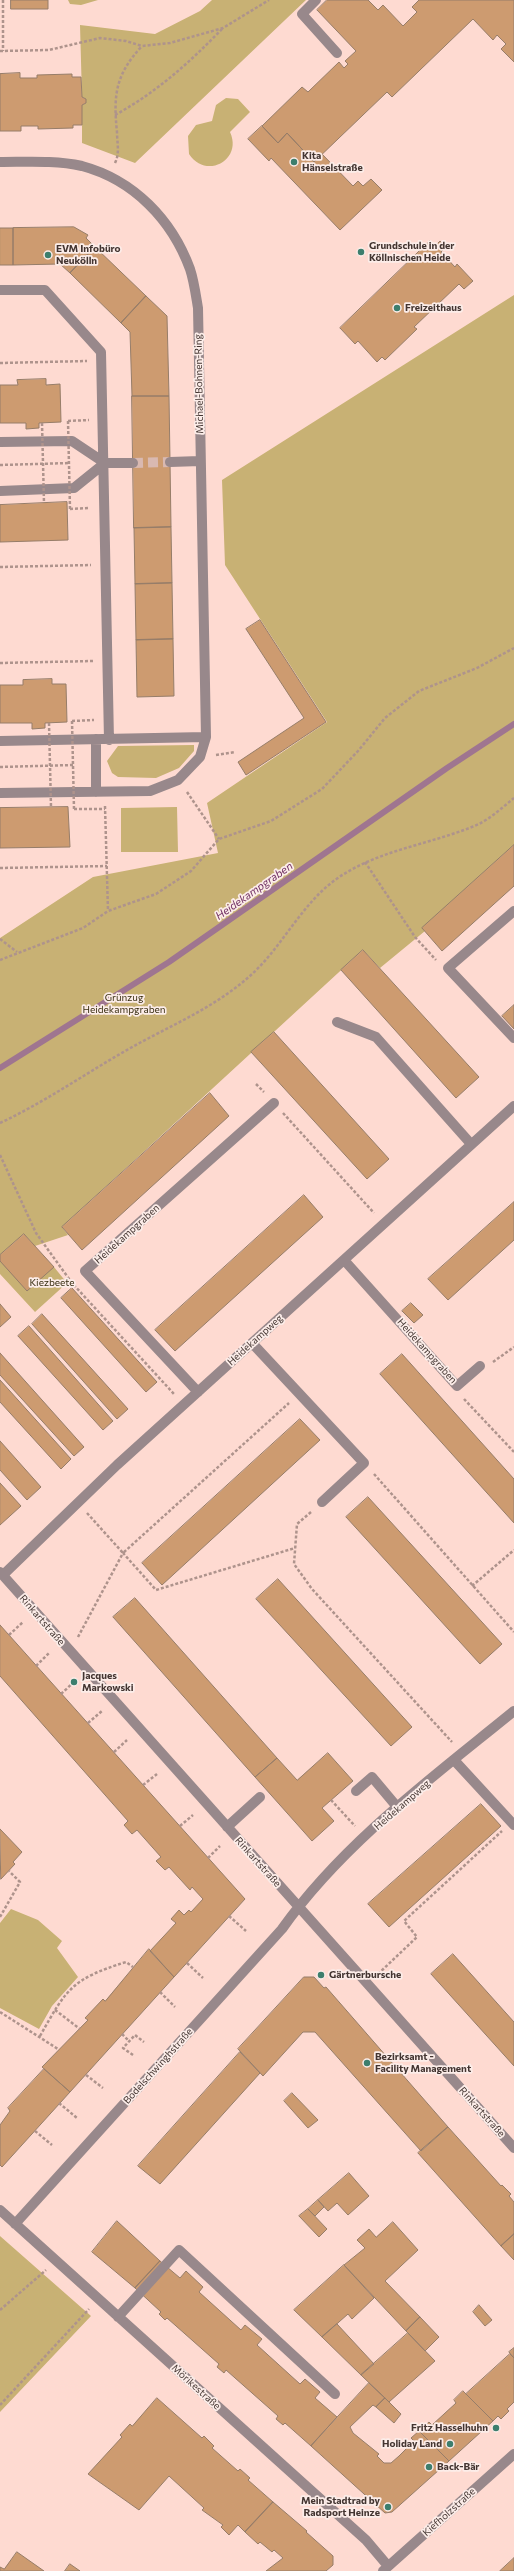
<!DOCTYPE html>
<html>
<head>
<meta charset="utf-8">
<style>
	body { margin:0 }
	canvas { display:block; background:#fedad1 }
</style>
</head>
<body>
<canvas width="514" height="2571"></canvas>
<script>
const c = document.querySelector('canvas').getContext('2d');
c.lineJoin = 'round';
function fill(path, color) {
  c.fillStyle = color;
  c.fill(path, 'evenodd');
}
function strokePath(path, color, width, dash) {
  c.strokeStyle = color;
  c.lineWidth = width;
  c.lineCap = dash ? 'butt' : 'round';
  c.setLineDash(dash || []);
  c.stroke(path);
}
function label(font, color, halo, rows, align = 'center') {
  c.font = font + ' Commissioner,sans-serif';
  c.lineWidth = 3.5;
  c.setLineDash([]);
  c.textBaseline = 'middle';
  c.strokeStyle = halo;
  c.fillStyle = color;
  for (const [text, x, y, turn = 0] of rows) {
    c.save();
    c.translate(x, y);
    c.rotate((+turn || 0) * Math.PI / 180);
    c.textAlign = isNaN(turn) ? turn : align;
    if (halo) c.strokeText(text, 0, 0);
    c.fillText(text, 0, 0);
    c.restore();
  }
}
const green = new Path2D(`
	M68 0H98L81 5 70 4Z
	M212 0H306L135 163 82 143V105L86 103V99L82 97 80 25 155 34 200 11Z
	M226 98 238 99 250 112 230 132C243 160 206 180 189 154L188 136 196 125 212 121 216 105Z
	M514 295V845L423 928 425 931 380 968 363 950 62 1227 68 1235 35 1246 24 1234 0 1255V938L93 877 218 853 207 803 327 722 225 565 222 480Z
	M194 745V751L179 768 156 778 118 777 112 773 107 761 118 746Z
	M177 807 178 852H121V808Z
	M0 1261 54 1267 67 1283 35 1312 0 1274Z
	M11 1909 38 1920 62 1941 57 1948 78 1977 52 2006 39 2029 0 2008V1923Z
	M0 2236 91 2316 0 2412Z`);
const stream = new Path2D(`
	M0 1068 169 962 447 768 514 724`);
const building = new Path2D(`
	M11 0H48V9H11Z
	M327 0H368L378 10 383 5 403 26 417 12 412 7 419 0H514V62L501 49 506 44 497 35 493 40 473 19 392 97 387 92 314 162 287 133 278 143 262 126 302 87 308 92 339 62 344 68 348 64 345 61 356 51 317 10Z
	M20 73V78H37V75L72 74V77H81L82 97 86 99V103L82 105V125H73V128L38 129V126H21V131H0V74Z
	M262 126 278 143 287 133 314 162 322 154 353 186 358 181 363 186 371 179 382 190 340 230 271 158 269 161 248 139Z
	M74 227 88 235 86 238 95 247 70 273 60 264 13 265V228Z
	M0 228H13V265H0Z
	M430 241 435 246 440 241 446 247 441 252 455 267 457 264 473 281 464 289 459 284 414 327 417 329 385 360 382 357 377 362 358 341 355 344 340 328Z
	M95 247 146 296 121 323 70 273Z
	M146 296 167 316 169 396H132L130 332 121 323Z
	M46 379V385L60 384 61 422 39 423V428L26 429V423H0V385H18L17 380Z
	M132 396H169L171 527 134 528Z
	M67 502 68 540 0 542V505Z
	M171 527 172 583 135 584 134 528Z
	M172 583 173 639 136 640 135 584Z
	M260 620 326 722 246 775 238 762 304 718 246 629Z
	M173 639 174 696 137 697 136 640Z
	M52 679V684H66L67 722 45 723V728L32 729V723H0V685H23V680Z
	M68 807 70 847 0 848V808Z
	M514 845V886L442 951 422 928Z
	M363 950 479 1077 456 1098 341 970Z
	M514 1005V1029L502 1016Z
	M274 1032 389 1159 367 1179 251 1052Z
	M210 1093 229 1116 82 1250 62 1227Z
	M304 1195 323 1217 175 1351 155 1330Z
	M514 1202V1240L448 1300 428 1279Z
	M24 1234 54 1267 27 1291 0 1261V1255Z
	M72 1288 157 1382 146 1392 61 1298Z
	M411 1303 423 1315 414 1323 402 1311Z
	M0 1304 11 1317 0 1327Z
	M42 1314 128 1409 117 1419 32 1324Z
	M29 1326 113 1421 103 1430 18 1336Z
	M0 1353 84 1447 74 1456 0 1375Z
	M402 1354 514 1479V1523L380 1374Z
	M0 1380 71 1459 61 1469 0 1402Z
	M300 1419 320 1440 162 1585 142 1563Z
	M0 1441 41 1487 27 1500 0 1470Z
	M0 1483 21 1506 0 1525Z
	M368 1497 502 1644 480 1664 346 1517Z
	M278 1579 412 1727 391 1746 256 1599Z
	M135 1598 277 1758 255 1777 113 1617Z
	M0 1625 245 1899 174 1977 150 1951 176 1923 171 1919 179 1910 184 1915 189 1910 191 1912 203 1899 192 1887 190 1890 169 1867 165 1870 156 1861 161 1857 137 1830 132 1834 124 1825 128 1821 0 1676Z
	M328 1753 353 1781 322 1808 334 1821 312 1841 255 1777 277 1758 297 1780Z
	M481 1804 501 1826 389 1927 368 1904Z
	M0 1829 22 1852 13 1862 15 1864 1 1879Z
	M149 1949 174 1977 70 2092 42 2067 88 2020 85 2018 103 1999 105 2001Z
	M453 1954 514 2022V2066L431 1974Z
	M304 1977H314L324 1988 326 1987 448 2127 421 2151 315 2032H303L263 2076 238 2049Z
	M240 2052 260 2073 160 2184 138 2166Z
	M44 2069 70 2092 2 2167 0 2165V2125L10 2111 8 2108Z
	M292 2093 318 2120 308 2128 284 2101Z
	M448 2127 501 2186 502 2185 511 2194 509 2196 514 2202V2234L501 2246 418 2153Z
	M349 2173 369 2196 348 2215 337 2203 328 2211 318 2200Z
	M318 2200 324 2207 315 2216 308 2209Z
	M308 2209 327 2229 319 2237 299 2216Z
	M117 2221 160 2261 135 2288 92 2252Z
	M393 2222 418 2250 385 2281 420 2317 406 2331 344 2265 365 2248 357 2240 369 2229 376 2237Z
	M514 2234V2260L501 2246Z
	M160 2261 180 2278 186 2271 203 2287 199 2292 241 2330 245 2325 262 2339 257 2345 300 2384 305 2379 320 2392 315 2398 337 2417 311 2446 285 2423 283 2425 276 2419 278 2416 226 2370 224 2373 217 2367 219 2364 167 2318 165 2320 159 2314 161 2312 135 2288Z
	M344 2265 374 2298 352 2319 348 2314 322 2337 294 2310Z
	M479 2305 492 2320 485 2326 473 2312Z
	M420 2317 439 2337 425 2351 406 2331Z
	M337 2324 374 2364 361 2375 322 2337Z
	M408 2333 435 2361 389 2402 361 2375Z
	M514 2348V2358L509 2352Z
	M510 2354 514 2358V2402L507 2409 509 2411 501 2419 498 2416 493 2421 466 2394Z
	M369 2383 385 2398 376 2407 373 2405 350 2427 353 2433 379 2454 377 2456 384 2463H391L399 2456 414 2441 411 2438 419 2431 449 2461 392 2512 385 2513 311 2446Z
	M463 2391 493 2421 449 2461 419 2431 429 2422 432 2425 456 2403 454 2400Z
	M157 2398 202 2438 204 2436 214 2446 212 2448 238 2471 240 2469 250 2478 248 2480 273 2502 245 2532 238 2525 229 2535 221 2527 223 2525 202 2510 204 2508 169 2476 139 2510 88 2474 122 2437 120 2435 130 2424 132 2426Z
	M385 2398 401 2414 394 2423 376 2407Z
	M273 2502 307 2531 306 2532 333 2556V2565L326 2571H266L283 2558 274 2550 272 2552 260 2542 258 2544 245 2532Z
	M17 2552 44 2571H0V2567L4 2569Z
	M514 2558V2571H500Z
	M70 2564 80 2571H65Z`);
const minorTunnel = new Path2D(`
	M133 463 170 462`);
const path = new Path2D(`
	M3 0V51
	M0 51 49 50 100 38 126 41 142 46 170 43 223 28 269 0
	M115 115C157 92 189 63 222 29
	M115 163C120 153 117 143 117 132 113 94 116 74 142 46
	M0 363 87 361
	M68 421 89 420
	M0 465 70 463
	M70 509 89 508
	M0 567 91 565
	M0 663 93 661
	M72 721 94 720
	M216 755 235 752
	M0 767 73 765
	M187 792 219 839
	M105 806 108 911
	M74 809H105
	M365 862 415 937 436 960
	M0 868 107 866
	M0 939 17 952
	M0 960 83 928 108 911 156 894 191 871 219 839 271 821 322 789 358 751 385 718 419 691 477 668 514 648
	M256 1084 264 1092
	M283 1113 374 1213
	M0 1123C47 1101 89 1071 134 1046 174 1024 217 1006 251 975 282 947 301 905 335 880 378 849 431 845 479 824 491 818 503 807 514 798
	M0 1155 36 1233 72 1283 174 1394
	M493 1362 514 1347
	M464 1399 514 1452
	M374 1474 514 1632
	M311 1512 297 1524 294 1564 312 1589 452 1742
	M87 1513 123 1553 289 1403
	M472 1586 514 1550
	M9 1635 23 1622
	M78 1637 123 1553 156 1590 295 1548
	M36 1666 50 1652
	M61 1694 75 1681
	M88 1723 102 1711
	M114 1752 127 1740
	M143 1785 157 1774
	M331 1800 355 1826
	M180 1826 193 1815
	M208 1858 220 1846
	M229 1916 246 1931
	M0 1917 20 1882 9 1871
	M187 1963 203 1978
	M378 1974 417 1937 404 1921 502 1831
	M160 1992 175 2007
	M55 2010 80 2029
	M0 2012 58 2049
	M122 2034 129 2041
	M40 2036C67 1988 72 1979 126 1962L133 1967
	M133 2055 123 2048 135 2035 144 2042
	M86 2075 103 2088
	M59 2103 77 2118
	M35 2131 52 2145
	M0 2310 46 2270
	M0 2405 89 2309`);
const minor = new Path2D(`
	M316 0 302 14 337 53
	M0 162C27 162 55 160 82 166 134 180 172 220 190 269 194 281 196 296 198 308L206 737 200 757 178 780 150 791 0 793
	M0 290H45L101 352 109 740
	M0 442 72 441 105 463H133
	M170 462 200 461
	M0 491 74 488 105 463
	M96 739V792
	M0 741 206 737
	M514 911 448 968 514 1038
	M337 1022 376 1037 471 1144
	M344 1260 457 1386 480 1366
	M252 1343 364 1463 322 1502
	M198 1392 85 1271 274 1103
	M0 1572 514 2148
	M3 1575 117 1465 514 1106
	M454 1760 514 1825
	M356 1791 372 1777 398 1808
	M227 1827 260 1797
	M0 2210 366 2540 388 2566
	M15 2224 282 1929C343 1843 433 1777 514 1711
	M118 2317 179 2250 335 2394
	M383 2571 514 2454`);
const pathBridge = new Path2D(`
	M68 421 70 509
	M42 423 44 503
	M72 721 74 809
	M49 723 51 807`);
const markers = [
	[294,162,4,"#3d7e6d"],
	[361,252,4,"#3d7e6d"],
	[48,255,4,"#3d7e6d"],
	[397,308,4,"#3d7e6d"],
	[74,1682,4,"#3d7e6d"],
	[321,1975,4,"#3d7e6d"],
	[367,2063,4,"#3d7e6d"],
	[496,2428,4,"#3d7e6d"],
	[450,2444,4,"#3d7e6d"],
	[429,2467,4,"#3d7e6d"],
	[388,2507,4,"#3d7e6d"]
];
const poiNames = [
	["Kita",302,156],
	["Hänselstraße",302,168],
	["Grundschule in der",369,246],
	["Köllnischen Heide",369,258],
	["EVM Infobüro",56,249],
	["Neukölln",56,261],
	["Freizeithaus",405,308],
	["Jacques",82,1676],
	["Markowski",82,1688],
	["Gärtnerbursche",329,1975],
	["Bezirksamt -",375,2057],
	["Facility Management",375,2069],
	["Fritz Hasselhuhn",488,2428,"right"],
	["Holiday Land",442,2444,"right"],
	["Back-Bär",437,2467],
	["Mein Stadtrad by",380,2501,"right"],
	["Radsport Heinze",380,2513,"right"]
];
const streetNames = [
	["Michael-Bohnen-Ring",199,384,-91],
	["Heidekampgraben",127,1234,-42],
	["Heidekampweg",255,1340,-42],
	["Heidekampgraben",427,1351,48],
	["Rinkartstraße",42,1620,49],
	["Heidekampweg",402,1805,-41],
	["Rinkartstraße",258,1862,48],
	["Bodelschwinghstraße",158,2066,-48],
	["Rinkartstraße",482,2112,48],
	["Mörikestraße",196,2387,42],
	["Kiefholzstraße",449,2512,-42]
];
const parkNames = [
	["Grünzug",124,998],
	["Heidekampgraben",124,1010],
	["Kiezbeete",52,1283]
];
const waterNames = [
	["Heidekampgraben",254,891,-35]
];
fill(green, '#c8b174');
strokePath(stream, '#9f7590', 6);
fill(building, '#cd9b70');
strokePath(building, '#967d69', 1);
strokePath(minorTunnel, '#d9b9b1', 10, [10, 5]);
strokePath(path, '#ae938c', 2.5, [3, 2]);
strokePath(minor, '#98888b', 10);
strokePath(pathBridge, '#ae938c', 2.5, [3, 2]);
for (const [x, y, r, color] of markers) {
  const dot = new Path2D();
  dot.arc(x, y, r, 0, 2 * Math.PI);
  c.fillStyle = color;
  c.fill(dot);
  strokePath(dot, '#fcede9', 1.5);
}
label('bold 10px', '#433531', '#fcede9', poiNames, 'left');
label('10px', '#433531', '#fcede9', streetNames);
label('10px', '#382e11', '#fcede9', parkNames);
label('italic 11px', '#702f63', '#fcede9', waterNames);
</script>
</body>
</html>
